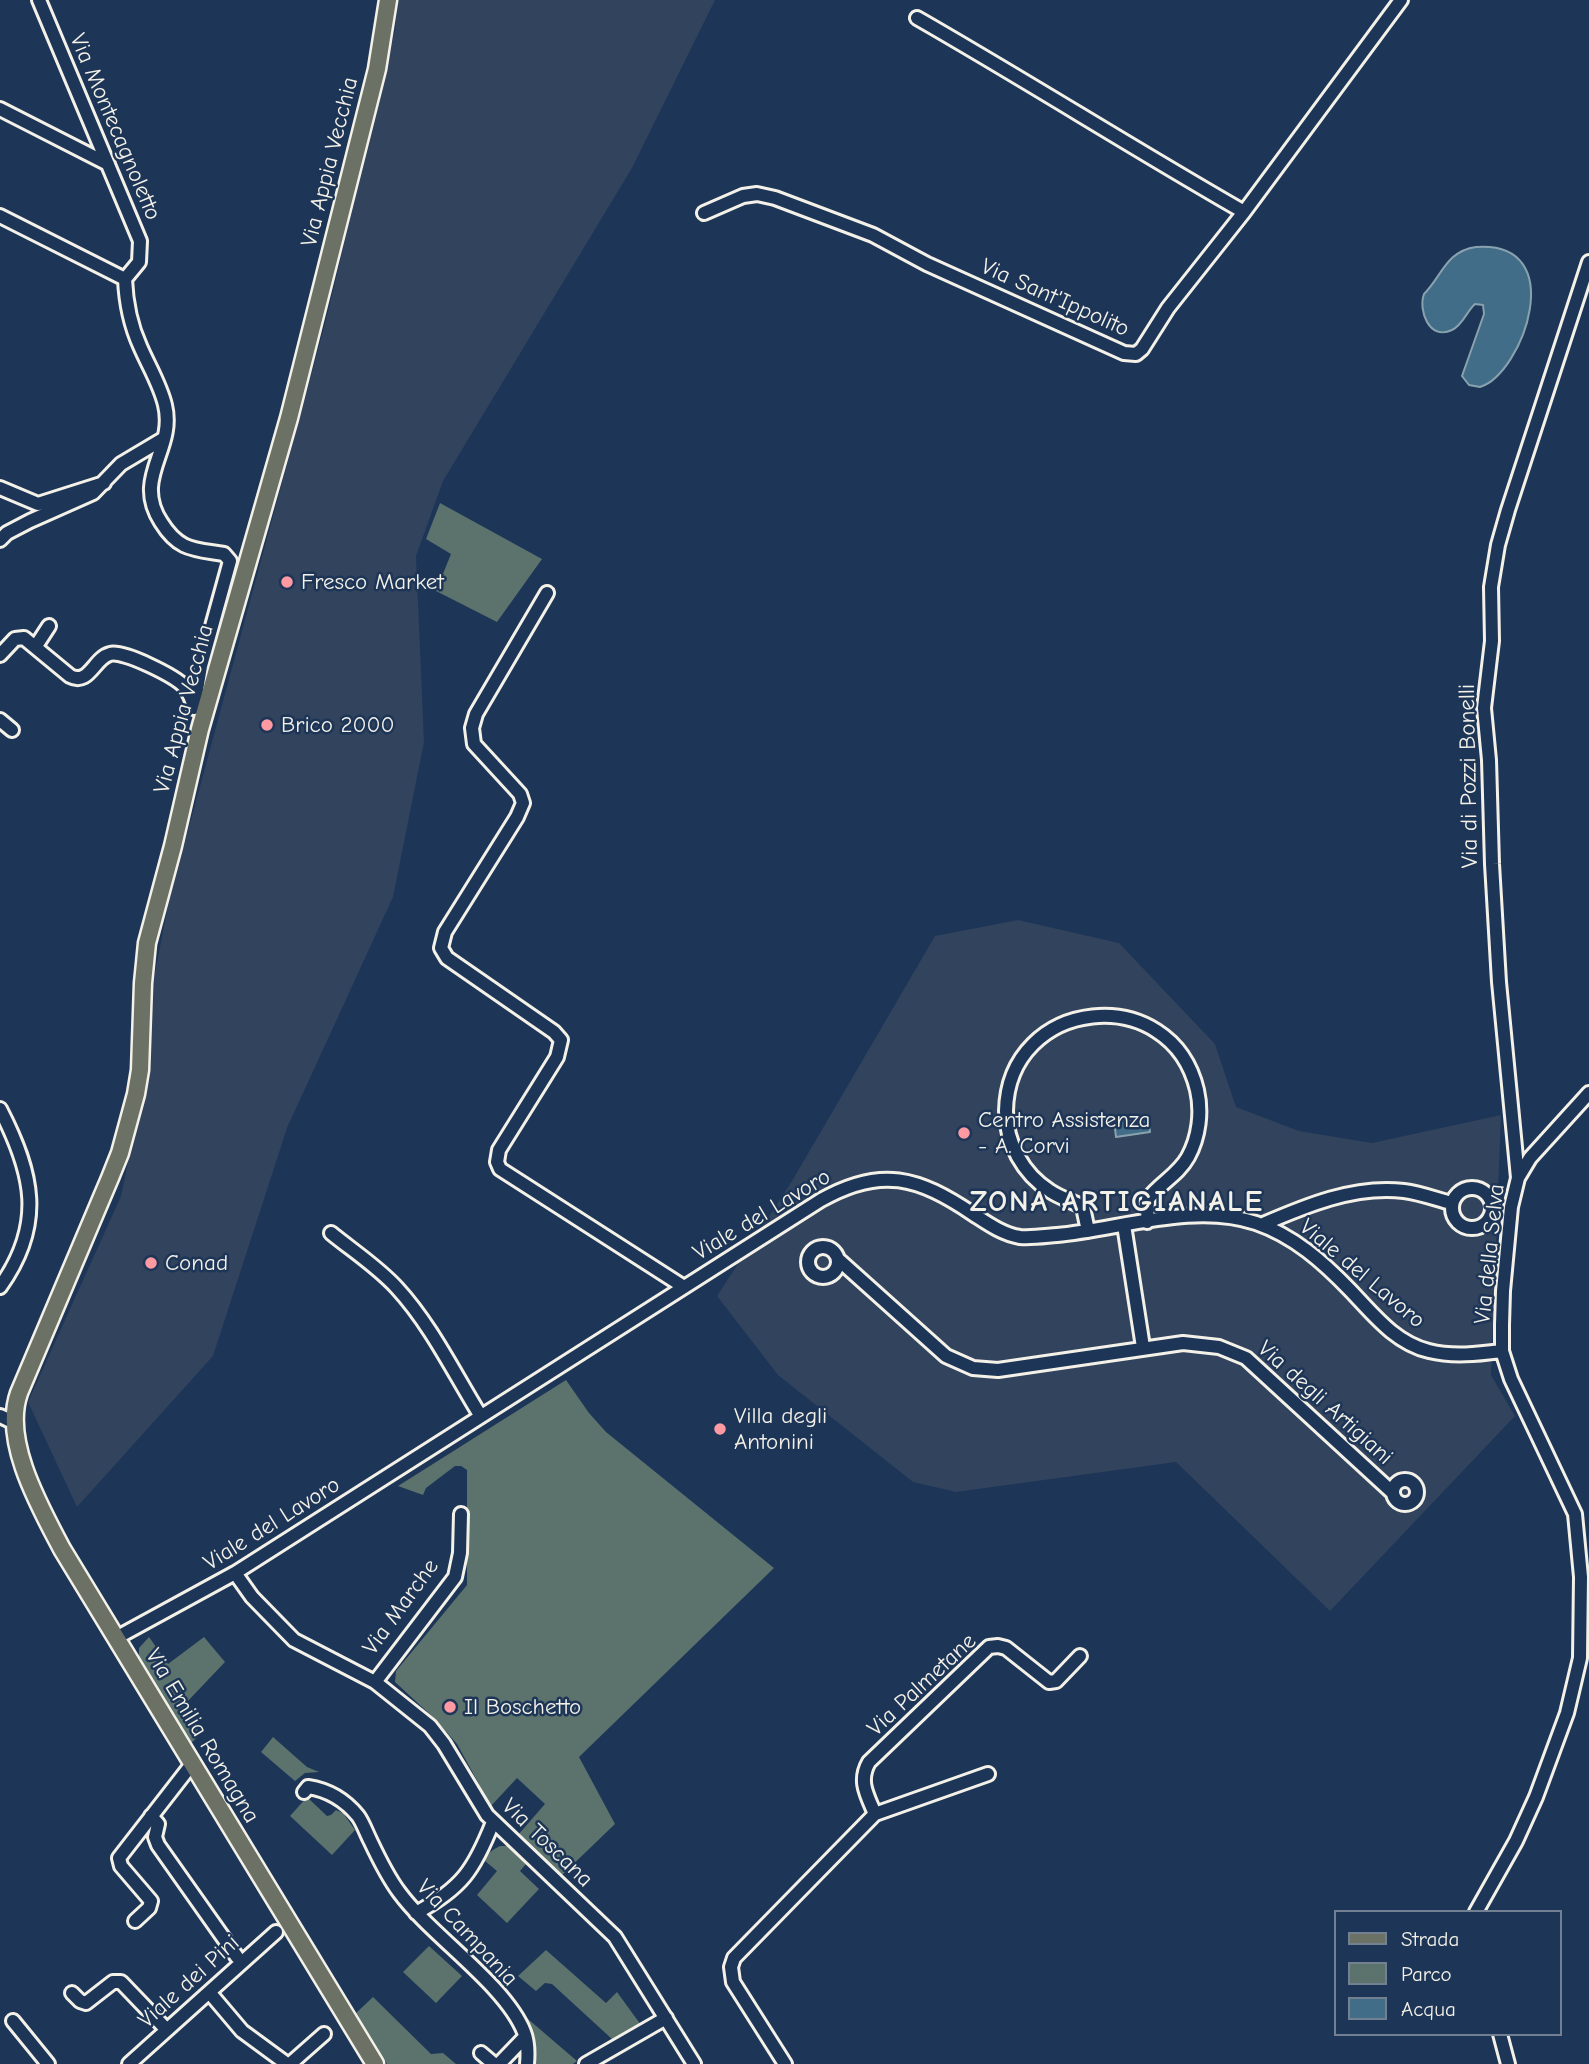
<!DOCTYPE html>
<html>
<head>
<meta charset="utf-8">
<style>
	body { margin:0 }
	#map { position:relative; width:1589px; height:2064px; overflow:hidden; background:#1d3557; font-family:"Comic Neue",sans-serif }
	canvas { display:block }
	.legend { position:absolute; left:1334px; top:1910px; width:228px; height:126px; box-sizing:border-box; background:#1d3557; border:2px solid #738091; margin:0; padding:9px 12px; list-style:none; font-size:21px; color:#f4f1e8 }
	.legend li { display:flex; align-items:center; gap:14px; height:35px }
	.legend b { width:35px; border:2px solid #738091 }
</style>
</head>
<body>
<div id="map">
<canvas width="1589" height="2064"></canvas>
<ul class="legend">
<li><b style="height:9px;background:#6b7165"></b>Strada</li>
<li><b style="height:19px;background:#5b726d"></b>Parco</li>
<li><b style="height:19px;background:#426d88"></b>Acqua</li>
</ul>
</div>
<script>
const c = document.querySelector('canvas').getContext('2d');
c.lineJoin = 'round';
function fill(path, color) {
  c.fillStyle = color;
  c.fill(path, 'evenodd');
}
function strokePath(path, color, width, dash) {
  c.strokeStyle = color;
  c.lineWidth = width;
  c.lineCap = dash ? 'butt' : 'round';
  c.setLineDash(dash || []);
  c.stroke(path);
}
function label(font, color, halo, rows, align = 'center') {
  c.font = font + ' "Comic Neue",sans-serif';
  c.lineWidth = 5;
  c.setLineDash([]);
  c.textBaseline = 'middle';
  c.strokeStyle = halo;
  c.fillStyle = color;
  for (const [text, x, y, turn = 0] of rows) {
    c.save();
    c.translate(x, y);
    c.rotate((+turn || 0) * Math.PI / 180);
    c.textAlign = isNaN(turn) ? turn : align;
    if (halo) c.strokeText(text, 0, 0);
    c.fillText(text, 0, 0);
    c.restore();
  }
}
const built = new Path2D(`
	M398 0H715L632 168 443 481 416 556 424 742 393 897 287 1128 213 1356 77 1507 28 1402 121 1196 143 1090 145 1024 169 901 326 320 395 30Z
	M1018 920 1119 943 1215 1044 1236 1107 1299 1131 1372 1143 1501 1115 1491 1375 1515 1416 1330 1611 1176 1462 956 1492 913 1482 778 1375 717 1296 792 1181 935 936Z`);
const green = new Path2D(`
	M440 503 542 559 497 622 436 591 451 554 426 539Z
	M566 1380 589 1413 606 1432 774 1568 579 1757 615 1824 562 1875 518 1835 545 1804 517 1778 491 1806 457 1744 435 1719 395 1682 396 1671 467 1585V1470L461 1466H455L426 1488 423 1495 398 1486Z
	M149 1637 168 1664 204 1637 225 1662 186 1703 200 1735 191 1743 139 1658V1648Z
	M273 1737 307 1767 319 1772 305 1773 295 1781 261 1752Z
	M307 1797 327 1816 331 1815 336 1810 343 1813 355 1830 332 1855 290 1816Z
	M500 1846H508L526 1864 520 1871 539 1889 507 1923 477 1895 497 1871 485 1861C487 1853 492 1850 500 1846Z
	M429 1946 462 1976 436 2003 403 1972Z
	M546 1950 606 2003 617 1992 641 2025 613 2040 552 1984 545 1983 536 1991 518 1976Z
	M373 1997 431 2054 443 2053 456 2064H387L355 2014Z
	M521 2013 577 2061 573 2064H535L534 2035Z`);
const water = new Path2D(`
	M1476 247C1571 240 1523 374 1480 387L1469 385 1462 376 1484 314 1483 305 1475 304C1467 311 1462 326 1452 330 1429 341 1418 310 1424 294 1442 276 1446 251 1476 247Z
	M1148 1116 1150 1132 1116 1137 1114 1121Z`);
const minor = new Path2D(`
	M39 0 140 241 139 262 125 279C126 303 130 324 140 346 148 365 160 384 165 405 176 450 132 477 161 522 179 551 194 549 224 554L230 561 201 666 194 708
	M917 18C1027 81 1134 149 1244 212
	M0 109 108 164
	M704 213 743 196 757 194 775 198 873 235 927 264 1124 353 1136 354 1142 349 1168 308 1244 212 1401 0
	M0 216 125 279
	M0 488 38 504 104 483
	M0 540 7 533 30 521 93 493 121 464 163 439
	M547 593 476 714 472 728 474 744 520 794 523 803 517 817 445 932 441 948 447 958 554 1032 561 1040 557 1057 499 1150 497 1162 500 1169 684 1287
	M36 646 49 626
	M0 655 15 639 24 638 70 676C89 686 94 658 110 654 123 650 175 676 185 687 189 693 192 700 194 707
	M0 720 12 730
	M0 1109C33 1173 45 1224 0 1287
	M1518 1178 1499 982 1492 864 1489 760 1484 708 1492 641 1491 587 1498 545 1508 510 1589 262
	M1452 1208a20 20 0 1 1 40 0a20 20 0 1 1-40 0Z
	M1124 1225 1143 1347
	M1261 1225C1305 1206 1354 1185 1404 1191 1420 1193 1436 1199 1451 1203
	M1088 1231 1083 1207C1072 1201 1060 1198 1050 1191 1023 1174 1006 1143 1006 1111 1008 997 1171 980 1197 1090 1202 1112 1199 1137 1188 1157 1178 1175 1160 1183 1148 1199L1147 1222
	M331 1233C353 1251 378 1267 397 1288 431 1325 454 1373 480 1415
	M808 1262a15 15 0 1 1 30 0a15 15 0 1 1-30 0Z
	M839 1260 946 1356 973 1368 998 1370 1183 1343 1219 1347 1246 1358 1393 1493
	M0 1416 13 1422
	M1393 1492a12 12 0 1 1 24 0a12 12 0 1 1-24 0Z
	M235 1573 252 1597 294 1640 375 1682 430 1726 444 1744 487 1815 615 1937 694 2064
	M116 1638 235 1573 821 1200C881 1166 918 1177 973 1214 987 1223 1002 1234 1020 1237 1032 1238 1045 1236 1057 1235 1120 1229 1195 1202 1256 1223 1294 1236 1323 1262 1350 1290 1373 1314 1395 1343 1429 1351 1453 1357 1478 1354 1502 1351
	M375 1682 455 1577 460 1553 461 1514
	M304 1792 308 1787C328 1790 345 1800 358 1816 363 1823 366 1832 370 1840 378 1857 387 1876 399 1892 431 1936 505 1984 524 2032 528 2042 528 2053 527 2064
	M875 1814 988 1774
	M151 1816 158 1824 155 1837 158 1845 237 1957
	M1476 1912 1516 1841 1536 1797 1567 1713 1580 1658 1581 1577 1575 1514 1511 1379 1502 1351V1325L1503 1291 1511 1207 1518 1178 1530 1158 1589 1093
	M416 1913C462 1888 474 1870 493 1822
	M135 1921 149 1908 151 1901 121 1866 119 1858 192 1764
	M209 1992 242 2031 287 2064
	M72 1993 80 2001 86 2003 113 1982H121L167 2030
	M13 2021 48 2064
	M1500 2034 1508 2064
	M481 2053 494 2064
	M129 2064 276 1932
	M290 2064 324 2034
	M499 2064 525 2037
	M586 2064 666 2018
	M785 2064 733 1982 731 1967 734 1958 875 1814C867 1795 858 1781 869 1762L989 1647 998 1646 1006 1648 1049 1682 1056 1681 1080 1656`);
const major = new Path2D(`
	M375 2064 62 1549C40 1507 2 1441 19 1393L110 1178 120 1153 136 1094 140 1070 143 983 147 943 173 846 200 729 289 418 377 69 388 0`);
const markers = [
	[287,582,7,"#ff9aa2"],
	[267,725,7,"#ff9aa2"],
	[964,1133,7,"#ff9aa2"],
	[151,1263,7,"#ff9aa2"],
	[720,1429,7,"#ff9aa2"],
	[450,1707,7,"#ff9aa2"]
];
const streetNames = [
	["Via Montecagnoletto",115,127,67],
	["Via Appia Vecchia",330,162,-76],
	["Via Sant'Ippolito",1055,298,24],
	["Via Appia Vecchia",184,709,-75],
	["Via di Pozzi Bonelli",1469,776,-91],
	["Viale del Lavoro",762,1215,-31],
	["Via della Selva",1490,1254,-84],
	["Viale del Lavoro",1362,1274,40],
	["Via degli Artigiani",1325,1403,42],
	["Viale del Lavoro",272,1524,-32],
	["Via Marche",401,1607,-54],
	["Via Palmetane",922,1685,-43],
	["Via Emilia Romagna",202,1736,59],
	["Via Toscana",547,1843,44],
	["Via Campania",467,1933,47],
	["Viale dei Pini",189,1982,-42]
];
const poiNames = [
	["Fresco Market",301,582],
	["Brico 2000",281,725],
	["Centro Assistenza",978,1120],
	["- A. Corvi",978,1146],
	["Conad",165,1263],
	["Villa degli",734,1416],
	["Antonini",734,1442],
	["Il Boschetto",464,1707]
];
const districtNames = [
	["ZONA ARTIGIANALE",1117,1203]
];
fill(built, '#31435d');
fill(green, '#5b726d');
fill(water, '#426d88');
strokePath(water, '#89a2ae', 2);
strokePath(minor, '#f4f1e8', 18);
strokePath(major, '#f4f1e8', 21);
strokePath(minor, '#1d3557', 12);
strokePath(major, '#6b7165', 16);
for (const [x, y, r, color] of markers) {
  const dot = new Path2D();
  dot.arc(x, y, r, 0, 2 * Math.PI);
  c.fillStyle = color;
  c.fill(dot);
  strokePath(dot, '#1d3557', 2.5);
}
label('23px', '#f4f1e8', '#1d3557', streetNames);
label('23px', '#f4f1e8', '#1d3557', poiNames, 'left');
c.letterSpacing = '2px';
label('bold 30px', '#f4f1e8', '#1d3557', districtNames);
c.letterSpacing = '0px';
</script>
</body>
</html>
